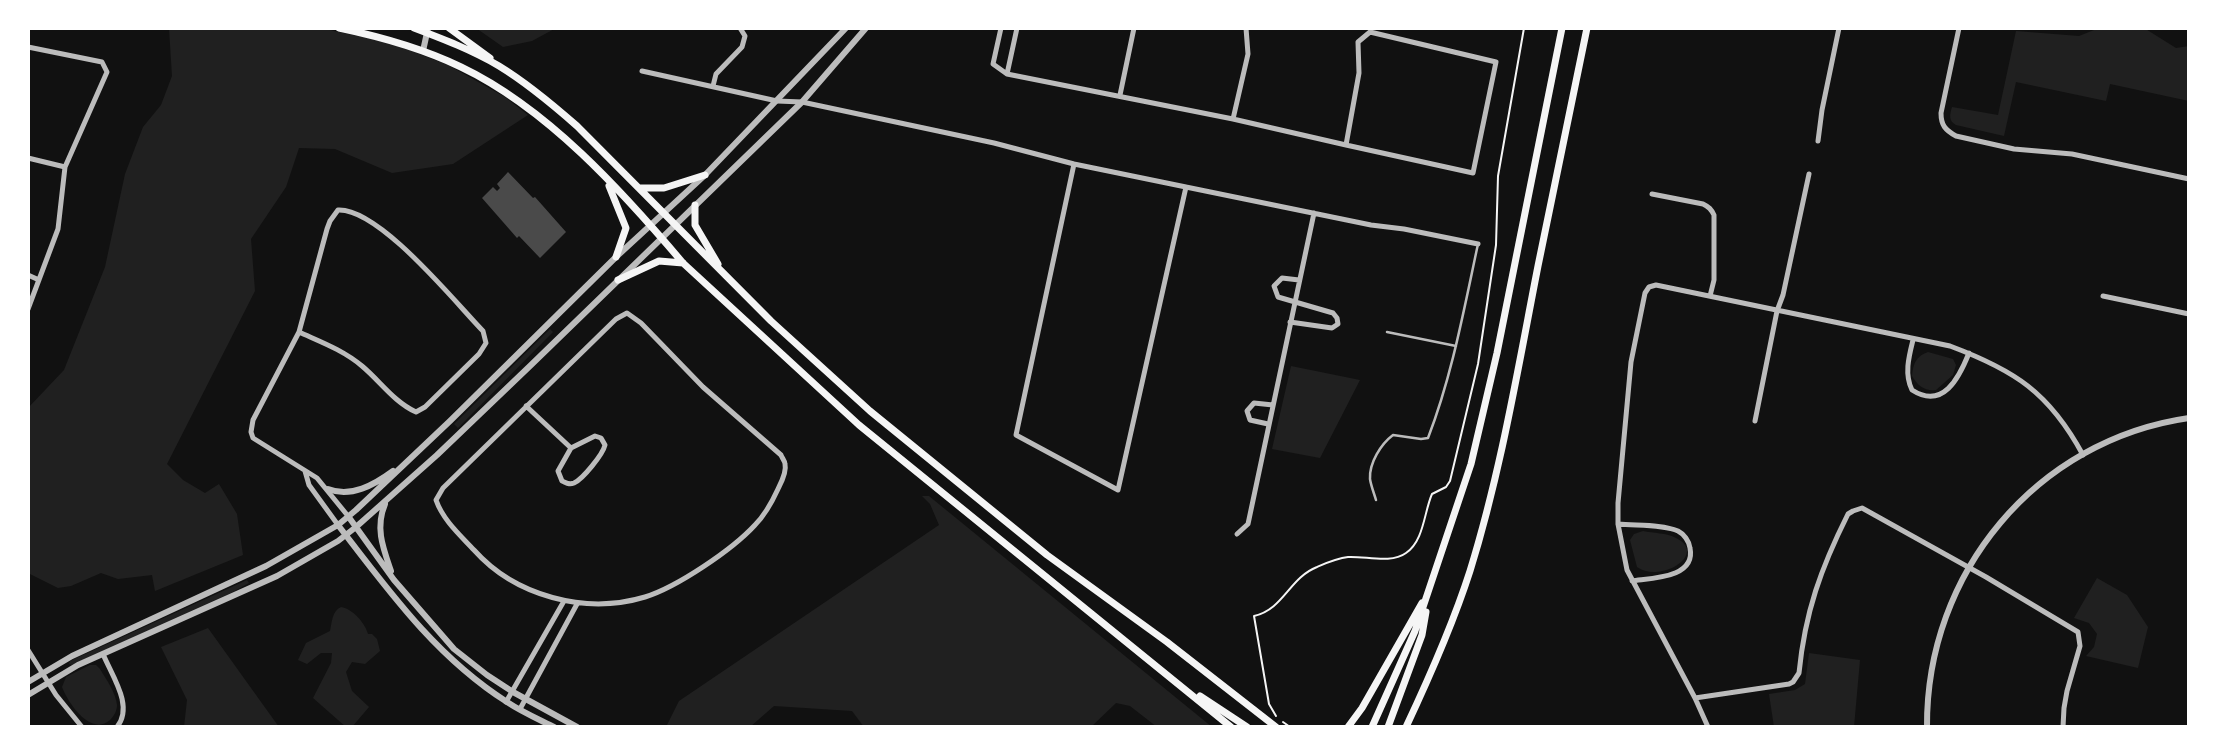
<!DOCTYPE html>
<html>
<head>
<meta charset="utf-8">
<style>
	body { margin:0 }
	#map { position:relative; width:2217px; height:755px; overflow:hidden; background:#111; font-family:Literata,serif }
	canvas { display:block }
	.frame { position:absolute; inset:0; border:30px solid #fff; pointer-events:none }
</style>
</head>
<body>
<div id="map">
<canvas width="2217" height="755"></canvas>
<div class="frame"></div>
</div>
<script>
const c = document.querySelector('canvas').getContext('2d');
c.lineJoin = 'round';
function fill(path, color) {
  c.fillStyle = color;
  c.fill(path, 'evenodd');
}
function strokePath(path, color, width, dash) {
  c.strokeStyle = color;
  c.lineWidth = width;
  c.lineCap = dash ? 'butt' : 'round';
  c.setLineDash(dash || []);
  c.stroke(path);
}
const green = new Path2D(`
	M169 28H320L372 39 409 50 448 65 505 97 528 115 453 164 392 173 335 149 299 148 286 187 251 239 255 291 167 464 183 480 205 493 219 484 237 514 243 555 155 591 152 575 118 579 101 573 71 586 58 588 28 573V408L64 370 105 267 125 174 143 127 161 105 172 76Z
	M476 28H556L532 41 503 47Z
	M2099 28H2144L2176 48 2189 46V101L2110 84 2106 101 2016 82 2004 136 1956 125C1948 121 1950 114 1952 107L1998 115 2016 31 2079 36Z
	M550 329 553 332 458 428 454 424Z
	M1928 352 1953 359 1956 365 1953 375 1936 390C1924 391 1918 386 1912 376 1913 364 1916 356 1928 352Z
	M1291 366 1360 380 1320 458 1272 449Z
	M922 496H929L1212 727H1157L1130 706 1116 703 1091 727H864L852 711 774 706 750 727H666L679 701 939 525 930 504Z
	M1643 531C1653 533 1667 533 1676 538 1709 554 1660 584 1637 567L1630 540 1634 534Z
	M2097 578 2127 595 2148 627 2138 668 2086 656 2094 647 2097 634 2089 623 2074 618Z
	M247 580 249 583 231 593 72 665 69 664 70 661Z
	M341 607C353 609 365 623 368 634H372L377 639 380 651 365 664 352 662 346 672 352 691 369 707 352 727H346L313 698 331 663 332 653H321L307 664 298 660 306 643 330 631C332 622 332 611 341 607Z
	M208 628 279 727H184L187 700 161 647Z
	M1809 653 1860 660 1854 727H1774L1769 694 1795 690 1805 684Z
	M90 665H96L100 669C106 679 116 693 117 705 117 711 114 716 110 720 91 737 68 703 62 687L66 677Z`);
const building = new Path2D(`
	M508 172 533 198 535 197 566 232 540 258 519 236 517 238 482 198 493 187 497 191 500 188 497 184Z`);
const path = new Path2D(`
	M1276 716 1269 704 1254 616C1284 609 1289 578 1317 567 1326 563 1337 558 1348 557 1366 556 1391 564 1406 553 1424 541 1424 512 1432 494L1446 487 1450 481 1478 364 1496 245 1498 176 1524 28
	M1283 722 1290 727`);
const service = new Path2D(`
	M1387 332 1456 346
	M1376 500C1374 493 1371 486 1370 479 1369 463 1381 444 1393 435L1421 439 1428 438C1452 376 1464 309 1478 244`);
const minor = new Path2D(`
	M1001 28 993 64 1007 74 1233 119 1346 145
	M1959 28 1941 113C1941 125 1945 130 1956 136L2014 149 2072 154 2189 179
	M1370 32 1496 62 1473 173 1346 145 1359 73 1358 42Z
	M28 47 102 62 107 72 65 167 58 229 28 309
	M642 71 777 101 802 102 994 143 1074 164 1371 225 1404 229 1478 244
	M1007 74 1017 28
	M713 86 716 74 742 47 745 36 740 28
	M1120 95 1134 28
	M1233 119 1248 54 1246 28
	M1818 141 1822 110 1839 28
	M28 158 65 167
	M1074 164 1016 435 1118 490 1186 187
	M1652 194 1703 204C1709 207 1711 209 1714 215V280L1710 296
	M28 275 39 280
	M2103 296 2189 314
	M627 313 641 323 703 387 781 455C782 458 785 461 785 464 787 472 781 483 778 489 772 502 765 515 755 525 732 550 677 587 645 597 585 615 515 596 474 550 460 535 443 520 436 500L443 488 616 319Z
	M1290 322 1332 328 1338 324 1337 318 1333 313 1278 297 1274 286 1282 278 1299 280
	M299 332C321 342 343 350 362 366 380 381 394 402 416 412L425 407 479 354 486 343 483 331C454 301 379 208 338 210L330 221 327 229 299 332 253 420 251 432 253 438 317 478 348 516
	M1913 340C1909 356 1904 374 1912 390 1943 410 1959 378 1969 353
	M526 406 571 448 558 471 562 481C567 483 569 485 574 483 583 479 603 454 605 445L601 438 595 436 571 448
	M1755 421 1777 311 1783 295 1809 174
	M1268 424 1250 420 1247 411 1254 403 1273 405
	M305 471 309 485 338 525
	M1618 524C1636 526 1661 524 1678 531 1684 534 1689 541 1690 548 1696 578 1652 578 1632 581
	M1237 534 1248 524 1314 213
	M28 650 56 695 82 727
	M103 654C112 676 134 706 117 727
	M1695 698 1789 684 1793 682 1799 673C1805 612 1821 568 1848 514L1853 511 1862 508 1986 577 2078 632 2080 646 2067 691 2064 708 2063 727
	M506 702 564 601
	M520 709 577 604
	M1708 727 1695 698 1627 570 1618 524V503L1631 362 1645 293 1649 287 1656 285 1950 346C2014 370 2049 392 2083 455`);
const tertiary = new Path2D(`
	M423 51 428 28
	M328 489C351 498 374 485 393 471
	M385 504C375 528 383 548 391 571
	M348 516 394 580 454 649 487 675 513 692 577 727
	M338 525C388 590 436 657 507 702 522 712 538 719 554 727
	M28 682 72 656 266 566 338 525 356 510 450 421 616 257 705 175 846 28
	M28 695 78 665 277 576 338 541 356 527 437 455 531 365 802 102 866 28
	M1927 727C1926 573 2036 440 2189 418`);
const secondary = new Path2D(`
	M339 28C382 37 422 48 461 67 547 108 622 191 683 263L859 425 1231 727
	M414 28C443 39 472 50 499 66 527 83 552 104 577 126L771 321 870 411 1047 555 1167 642 1276 727
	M449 28 490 58
	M609 186 626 228 616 257
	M639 188H664L705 175
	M695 205V225L718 264
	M618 280 659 261 683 263
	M1200 696 1247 727
	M1348 727 1362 708 1422 603
	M1372 727 1415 631 1471 464 1497 353 1562 28
	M1388 727 1422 635 1426 612
	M1406 727C1430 676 1453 624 1470 571 1501 471 1518 368 1538 266 1554 187 1571 107 1587 28`);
fill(green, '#202020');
fill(building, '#4a4a4a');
strokePath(path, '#f5f5f5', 2);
strokePath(service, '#bcbcbc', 2.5);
strokePath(minor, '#bcbcbc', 5);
strokePath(tertiary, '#bcbcbc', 6);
strokePath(secondary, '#f5f5f5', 7);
</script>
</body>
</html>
